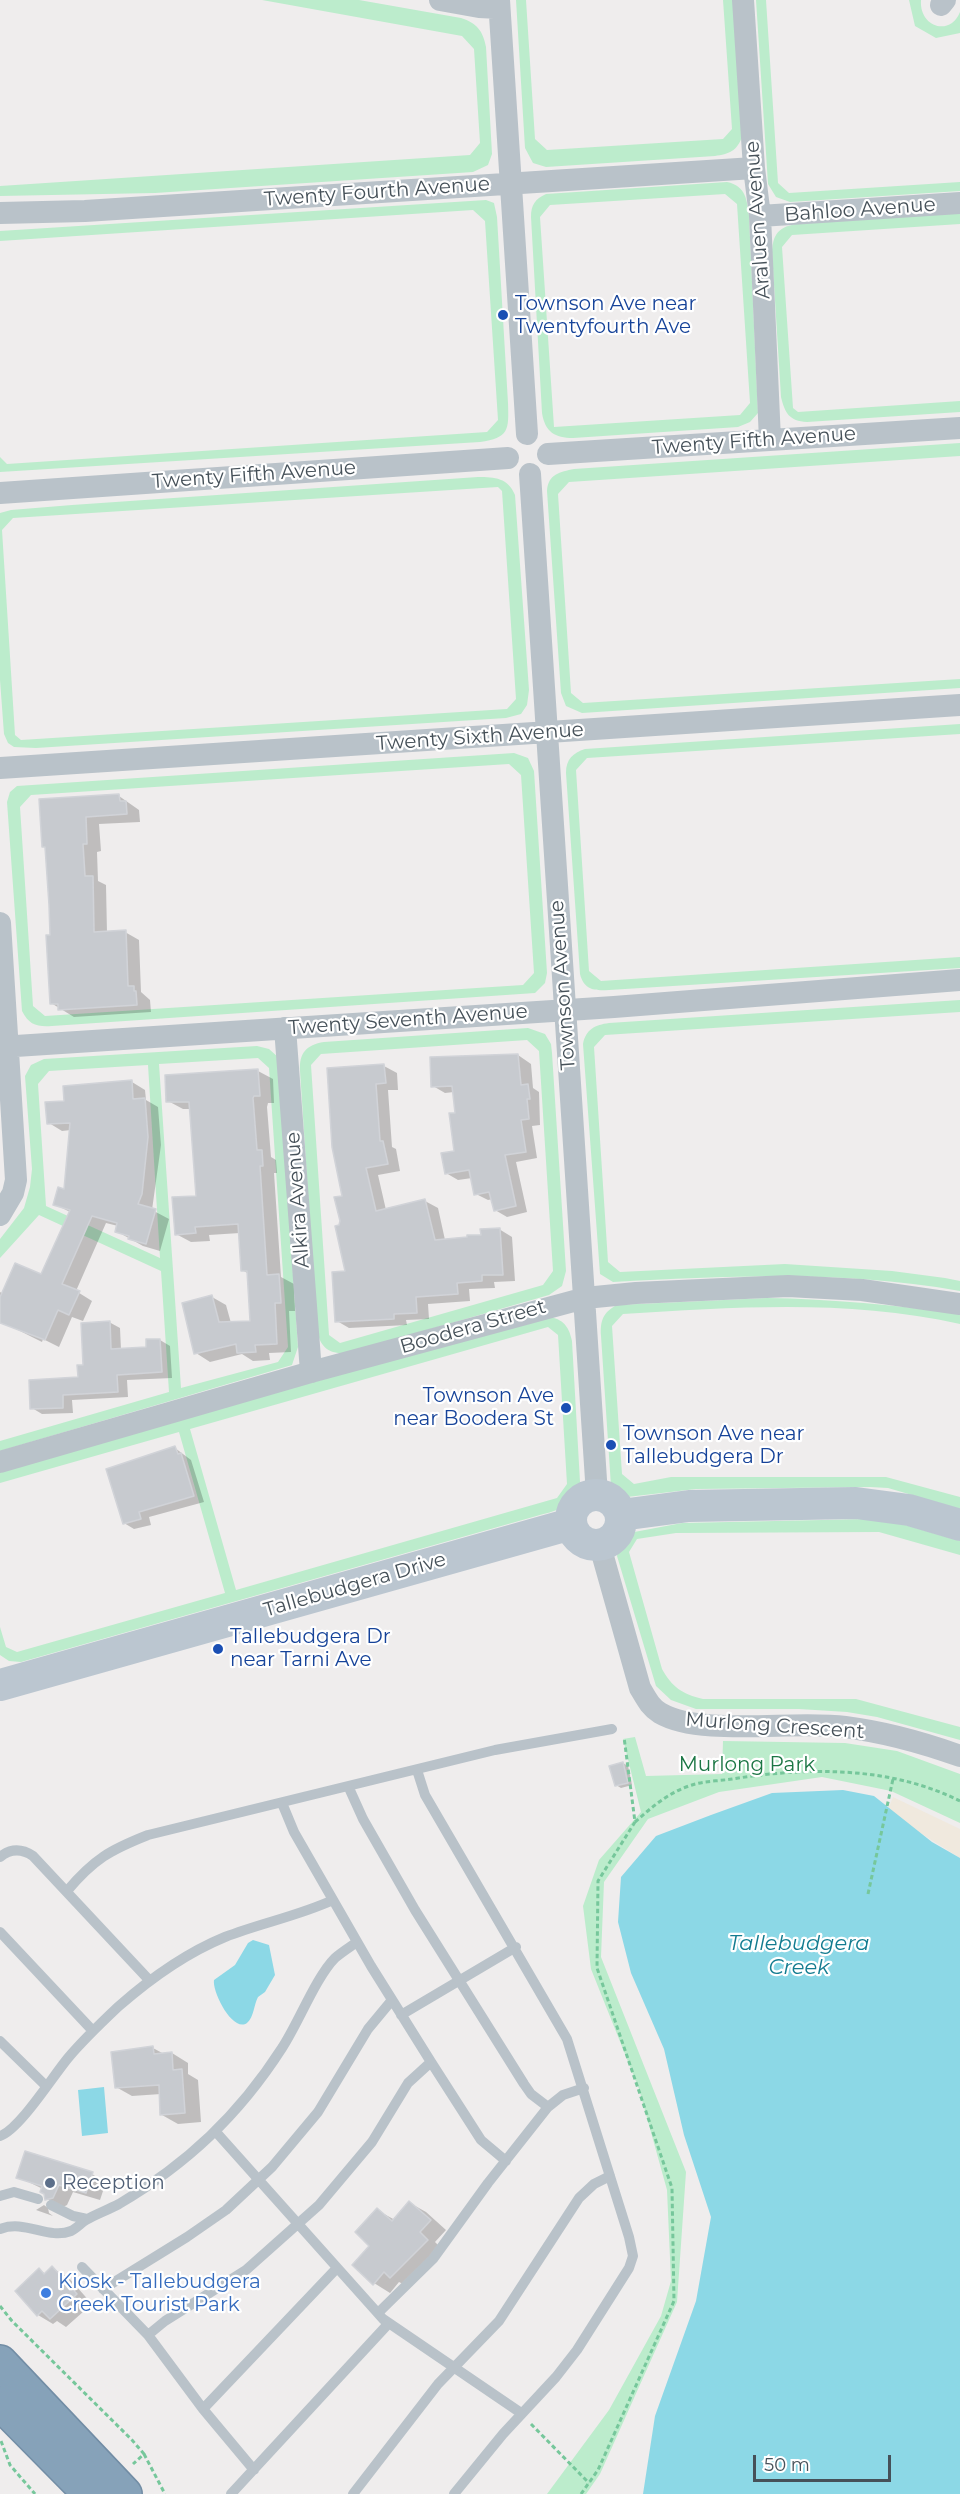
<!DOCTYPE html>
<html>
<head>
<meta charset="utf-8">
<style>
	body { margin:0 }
	#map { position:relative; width:960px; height:2494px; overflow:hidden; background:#efeded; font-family:Montserrat,sans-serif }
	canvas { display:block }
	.scale { position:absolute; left:753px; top:2455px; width:138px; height:27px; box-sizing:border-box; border:3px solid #465159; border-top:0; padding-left:8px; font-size:18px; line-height:21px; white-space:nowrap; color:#465159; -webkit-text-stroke:4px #fff; paint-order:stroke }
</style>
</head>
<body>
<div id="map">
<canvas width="960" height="2494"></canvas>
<div class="scale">50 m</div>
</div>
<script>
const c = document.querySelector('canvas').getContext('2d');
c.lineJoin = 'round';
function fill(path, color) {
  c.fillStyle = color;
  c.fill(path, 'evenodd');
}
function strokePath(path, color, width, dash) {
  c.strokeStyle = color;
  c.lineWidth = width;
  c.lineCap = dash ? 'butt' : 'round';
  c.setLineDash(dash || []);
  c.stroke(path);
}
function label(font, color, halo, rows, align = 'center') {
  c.font = font + ' Montserrat,sans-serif';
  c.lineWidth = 4.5;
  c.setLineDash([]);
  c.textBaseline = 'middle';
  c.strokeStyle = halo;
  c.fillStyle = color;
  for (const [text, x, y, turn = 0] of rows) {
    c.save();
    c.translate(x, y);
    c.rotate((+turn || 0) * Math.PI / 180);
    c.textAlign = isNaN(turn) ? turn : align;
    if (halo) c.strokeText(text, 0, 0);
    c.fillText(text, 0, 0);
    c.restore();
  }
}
const green = new Path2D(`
	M262 0H359L461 18C477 23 483 31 486 47L492 154 488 165 473 172 155 193 0 196V186L470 155 480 143 474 49 462 36Z
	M516 0H526L535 139 547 150 723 139 732 129 723 0H735L742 137C737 151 729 154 715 156L546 167 533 163 525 148Z
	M756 0H766L778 183 789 193 960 182V191L790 202 776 197 768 184Z
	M909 0H921C919 27 950 37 960 12V33L936 38 915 26Z
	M727 182C746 186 747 200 749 216L758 413 750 422 738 427 573 438C555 438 545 432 542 413L531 217C531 205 535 199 546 194ZM725 194 737 204 750 403 740 415 554 427 540 217 550 205Z
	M486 200 494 203 497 217 508 403C509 430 509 438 480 442L0 472V457L7 464 487 432 498 420 485 221 473 210 0 241V231Z
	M960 213V224L792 235 782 247 793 408 798 412 960 401V412L807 422C789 421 785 413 781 397L772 252C773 230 782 226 802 223Z
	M960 443V456L569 482 558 494 571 693 583 703 960 679V688L582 713 566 706 561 693 547 491C548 474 560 472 574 469Z
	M478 477C495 477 508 478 515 495L529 690 527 705 521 714 506 718 36 748 14 747 8 743 4 734 0 680V513L11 510 72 505ZM498 487 502 491 516 699 507 709 21 740 15 735 2 530 13 518Z
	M960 724V734L587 758 576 770 589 971 601 981 960 957V968L609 990C595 991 584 990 580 974L566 773C566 759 573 753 585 749Z
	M514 753 528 758 534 771 547 973 545 983 535 993 52 1026C37 1027 29 1025 22 1011L7 802 10 792 17 786ZM509 764 521 775 534 973 523 985 45 1016 33 1006 20 807 31 795Z
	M960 1000V1012L605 1035 594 1047 608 1262 620 1272 785 1264 892 1271 945 1278 960 1281V1291C840 1270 734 1276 613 1282L600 1274 583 1044C586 1029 595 1025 609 1023Z
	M528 1028 545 1034 551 1044 552 1053 566 1271 562 1286 549 1295 347 1353C329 1355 319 1346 317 1329L300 1071C299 1053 306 1045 324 1042ZM527 1040 539 1051 553 1271 543 1285 340 1343 329 1335 311 1065 321 1054Z
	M257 1046 269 1049 278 1057 298 1347 292 1365 0 1451V1441L169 1392 161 1271 39 1215 0 1258V1239L24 1208 30 1187 32 1169 25 1076 31 1065 44 1059ZM258 1058 269 1068 288 1347 278 1362 181 1388 159 1064ZM148 1065 160 1258 46 1206 38 1084 49 1071Z
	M767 1298C832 1299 895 1305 960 1314V1324C849 1299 736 1307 623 1314L612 1326 622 1474 634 1484 671 1477H886L960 1497V1509L888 1488 870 1487 696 1489 627 1497C618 1496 615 1494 611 1486L601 1336C600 1321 603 1312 617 1305Z
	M545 1317C561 1317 569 1325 572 1341L580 1482C574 1509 557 1510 533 1517L21 1662 9 1661 0 1655V1627L6 1647 17 1652 225 1593 179 1432 0 1483V1470ZM548 1327 558 1335 567 1484 557 1498 236 1590 190 1429Z
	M868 1519 899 1523 960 1541V1555L879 1532 676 1533 637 1539 629 1552 662 1669C672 1687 682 1694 703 1699H856L960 1727V1740L877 1717 847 1712 799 1709H696L671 1700 656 1686 617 1556 619 1545 629 1533 682 1523Z
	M635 1737 646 1776 722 1774 723 1741 845 1743 897 1751 960 1774V1823L891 1791 822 1777 719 1792 648 1819 604 1882 601 1957 686 2172 677 2302 600 2474 586 2494H547L609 2410 661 2316 671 2281 667 2190 639 2089 591 1969 583 1906 599 1860 641 1812 623 1739Z`);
const sand = new Path2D(`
	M893 1797 960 1829V1858L887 1812Z`);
const water = new Path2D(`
	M843 1790 874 1796 932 1842 960 1858V2494H643L655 2416 696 2301 711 2217 684 2135 664 2049 631 1973 618 1922 621 1877 656 1836 711 1815 772 1793Z
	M253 1940 269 1945 275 1975 265 1992 258 1997C254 2004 254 2017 247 2023 233 2033 212 1992 214 1980L235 1965 248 1943Z
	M104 2087 108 2133 82 2136 78 2090Z`);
const shadow = new Path2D(`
	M119 796 139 810 140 822 99 824 101 851 97 852 98 881 106 885 107 933 125 932 139 940 141 992 150 1000 151 1012 74 1017 51 1003 52 936 47 848 43 846 41 801Z
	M518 1055 531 1064 533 1088 539 1092 540 1125 532 1126 537 1158 516 1162 527 1212 507 1217 495 1210 493 1199 488 1200 476 1194 472 1178 458 1180 446 1173 456 1152 457 1114 454 1092 445 1093 433 1086Z
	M384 1066 397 1073 398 1090H388L392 1147 396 1149 400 1171 378 1175 386 1210 425 1201 438 1208 445 1240 482 1236 499 1229 512 1237 515 1281 494 1282 495 1288 469 1289 470 1301 428 1304 429 1319 406 1320 407 1325 349 1328 337 1321 347 1272 341 1226 344 1197 334 1147Z
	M258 1071 273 1079 274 1103H268L267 1107 271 1157 276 1160 277 1173H274L281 1277 294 1284 295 1311H289L291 1352 269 1353 270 1360 253 1361 242 1354 210 1362 196 1353 212 1297 226 1305 231 1323 252 1322 249 1274 242 1270 240 1233 209 1235 210 1241 191 1242 176 1234 197 1197 191 1109H183L168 1101Z
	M132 1082 145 1090 146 1100 158 1107 161 1145 152 1210 169 1219 160 1251 143 1246 116 1231 118 1226 106 1223 76 1291 92 1301 83 1321 72 1317 59 1347 43 1339 42 1342 0 1321V1292L3 1294 42 1276 70 1212 54 1204 65 1191 71 1130 62 1131 49 1123 65 1103Z
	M109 1322 120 1328 121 1350 148 1349 160 1340 170 1346 172 1378 127 1380 128 1397 72 1400 73 1413 42 1414 32 1408 79 1379Z
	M175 1448 191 1460 204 1502 149 1517 151 1525 134 1529 124 1523Z
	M623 1763 628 1766 632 1785 621 1788 616 1785Z
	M153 2048 164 2054 172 2053 188 2063V2074L198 2080 201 2122 178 2124 162 2115 161 2094 132 2096 116 2087Z
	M92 2174 106 2182 100 2200 73 2192 67 2205 61 2208 47 2199 43 2189 18 2177Z
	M410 2203 426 2212 446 2230 435 2242 443 2250 407 2286 399 2282 390 2293 374 2283 371 2245 377 2210 395 2220Z
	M44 2205 48 2208 49 2213 53 2216 36 2210Z
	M52 2268 68 2277 92 2304 66 2327 57 2321 53 2324 38 2315 39 2270 46 2274Z`);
const building = new Path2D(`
	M119 794 120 801H126L127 814 86 817 87 844H83L85 876H93L94 932 126 930 128 986H134V991H136L137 1005 58 1010V1004H50L46 935H50L49 905 45 847H42L39 799Z
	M518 1054 521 1085 528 1084 530 1099H527L529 1119 521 1120 526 1152 505 1155 516 1206 494 1211 489 1192 474 1195 469 1170 445 1174 441 1153 454 1151 449 1113H455L452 1086 431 1087 430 1057Z
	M384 1064 386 1083 376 1084 380 1141H383L388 1164 366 1168 376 1211 425 1199 435 1240 467 1237V1235H481L480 1229 500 1228 503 1275H482V1281L457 1283 458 1294 416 1297 417 1313 394 1314V1319L335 1322 332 1272 345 1271 335 1226 339 1225 340 1221 334 1197 342 1196 332 1147 327 1068Z
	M258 1069 260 1096H254L253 1098 257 1150H262L263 1166H260L267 1275 279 1274 281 1303H275L277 1344 255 1345 256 1352 237 1353 236 1344 194 1354 182 1303 212 1295 219 1322 250 1321 247 1271H241L238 1224 195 1227 196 1233 175 1235 172 1197 196 1196 189 1102H166L165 1075Z
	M132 1080 133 1099 145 1098 148 1137 142 1194 138 1204 156 1209 146 1244 128 1239 129 1236 115 1232 117 1223 92 1216 62 1284 80 1291 69 1315 58 1310 45 1340 0 1323V1297L15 1263 41 1274 70 1210 53 1205 58 1187 64 1189 70 1123 47 1124 45 1102 64 1101 63 1086Z
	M110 1321 111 1349 146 1347V1339H160L162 1372 117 1375 118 1392 63 1395V1408L30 1409 29 1380 78 1377 77 1365H83L81 1323Z
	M175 1446 178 1454 181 1453 194 1496 139 1512 141 1519 123 1524 106 1469Z
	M623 1762 628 1783 615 1786 609 1766Z
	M153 2046 154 2054 172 2052 173 2070 182 2069 185 2113 160 2115 159 2085 115 2088 111 2052Z
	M25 2151 93 2172 86 2193 59 2185 53 2198 45 2200 44 2194 40 2192 42 2186 16 2178Z
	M409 2201 431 2220 420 2232 428 2240 390 2278 384 2272 373 2285 352 2265 369 2246 355 2232 377 2208 392 2221Z
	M52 2266 77 2294 50 2319 42 2311 37 2316 15 2291 39 2268 44 2274Z`);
const path = new Path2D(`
	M635 1822C652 1807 669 1792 692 1785 704 1781 719 1781 732 1779 808 1767 890 1766 960 1801
	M868 1894 893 1779
	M0 2306 12 2321 132 2440 144 2454 133 2464
	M531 2424 589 2483
	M1 2441 10 2465 35 2494
	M144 2454 165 2494
	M581 2494 598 2470 674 2301 672 2188 597 1968 598 1881 635 1822 624 1737`);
const lane = new Path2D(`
	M417 1770 425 1795 567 2039 629 2237 633 2256 629 2268 577 2350 556 2377 503 2434 454 2494
	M349 1788 363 1819 415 1910 524 2084 531 2094 548 2107
	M282 1803 294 1832 371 1966 431 2062 481 2140 506 2161
	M0 1857C10 1849 21 1848 33 1856L150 1981
	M67 1891C94 1859 110 1850 148 1835L495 1750 612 1729
	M0 1932 93 2031
	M401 2015 516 1947
	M0 2041 46 2086
	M216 2132 383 2319 521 2413
	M0 2136C19 2130 53 2076 68 2058 84 2039 101 2023 119 2006 151 1978 186 1953 225 1937 261 1923 298 1916 333 1900
	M0 2196 14 2192 38 2199
	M51 2205 73 2216 87 2219
	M0 2229C25 2219 48 2240 71 2231 77 2228 81 2223 86 2220 96 2214 108 2210 119 2204 187 2164 239 2115 282 2048 298 2024 316 1977 335 1958 342 1952 350 1947 357 1942
	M82 2267 148 2335 203 2409 254 2470
	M103 2289 187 2237 226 2210 272 2167 318 2112 368 2029 392 2000
	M378 2313 433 2259 488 2183 548 2107 563 2095 584 2088
	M148 2335 165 2321 246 2270 319 2205 372 2142 408 2083 431 2062
	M203 2409 337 2268
	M231 2494 389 2323
	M353 2494 438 2384 499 2321 579 2198 594 2184 610 2176`);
const street = new Path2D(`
	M440 0 479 7 499 8
	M499 0 527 434
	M743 0 754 168 760 216 770 440
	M941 5 945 0
	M0 213 85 211 754 168
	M760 216 960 203
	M548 454 960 428
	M530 474 597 1495
	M0 493 508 458
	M0 768 960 705
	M0 923 16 1180 13 1193 0 1215
	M285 1028 311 1372
	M0 1047 614 1007 960 980
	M0 1462 311 1372 585 1298 636 1293 788 1286 862 1290 960 1304
	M600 1546 640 1688C646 1698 650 1707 660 1713 701 1737 795 1720 845 1727 884 1732 924 1743 960 1756`);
const secondary = new Path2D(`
	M571 1520a25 25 0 1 1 50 0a25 25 0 1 1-50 0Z
	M621 1515 689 1506 856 1503 909 1510 960 1525
	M0 1685 571 1524`);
const highway = new Path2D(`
	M0 2362 125 2494
	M0 2403 90 2494`);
const markers = [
	[503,315,6,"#1a4fb4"],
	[566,1408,6,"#1a4fb4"],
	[611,1445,6,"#1a4fb4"],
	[218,1649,6,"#1a4fb4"],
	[50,2183,6,"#5c6f8a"],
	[46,2293,6,"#3f7fe0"]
];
const streetNames = [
	["Twenty Fourth Avenue",377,192,-4],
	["Bahloo Avenue",860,210,-4],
	["Araluen Avenue",758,220,-94],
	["Twenty Fifth Avenue",754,441,-4],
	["Twenty Fifth Avenue",254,475,-4],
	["Twenty Sixth Avenue",480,737,-4],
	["Townson Avenue",563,985,-94],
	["Twenty Seventh Avenue",408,1020,-4],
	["Alkira Avenue",298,1200,-94],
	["Boodera Street",473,1327,-16],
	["Tallebudgera Drive",355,1585,-16],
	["Murlong Crescent",775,1726,4]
];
const transitNames = [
	["Townson Ave near",515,304],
	["Twentyfourth Ave",515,327],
	["Townson Ave",554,1396,"right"],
	["near Boodera St",554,1419,"right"],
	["Townson Ave near",623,1434],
	["Tallebudgera Dr",623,1457],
	["Tallebudgera Dr",230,1637],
	["near Tarni Ave",230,1660]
];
const parkNames = [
	["Murlong Park",747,1765]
];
const serviceNames = [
	["Reception",62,2183]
];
const shopNames = [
	["Kiosk - Tallebudgera",58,2282],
	["Creek Tourist Park",58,2305]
];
const waterNames = [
	["Tallebudgera",799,1944],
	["Creek",799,1968]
];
fill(green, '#bceccc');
fill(sand, '#f0e9de');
fill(water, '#8cd8e6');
fill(shadow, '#0003');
fill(building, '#c7cacf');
strokePath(building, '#d1d3d8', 1.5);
strokePath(highway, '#728da5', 36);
strokePath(path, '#76c79b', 3, [4.5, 3]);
strokePath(lane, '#b9c2c9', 10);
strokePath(street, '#b9c2c9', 22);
strokePath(secondary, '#bbc6d0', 32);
strokePath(highway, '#86a2b9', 33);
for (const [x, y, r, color] of markers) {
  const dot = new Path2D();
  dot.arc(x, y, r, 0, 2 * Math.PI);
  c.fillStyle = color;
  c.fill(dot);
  strokePath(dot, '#fff', 2);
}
label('20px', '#465159', '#fff', streetNames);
label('20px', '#164399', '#fff', transitNames, 'left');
label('20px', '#1b7644', '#fff', parkNames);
label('20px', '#4e5e75', '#fff', serviceNames, 'left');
label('20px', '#366cbe', '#fff', shopNames, 'left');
label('italic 21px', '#137c90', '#fff', waterNames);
</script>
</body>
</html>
